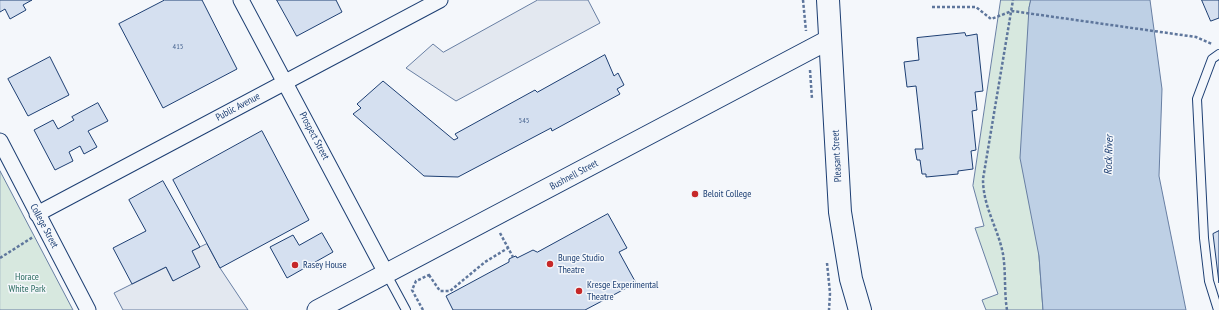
<!DOCTYPE html>
<html>
<head>
<meta charset="utf-8">
<style>
	body { margin:0 }
	canvas { display:block; background:#f4f7fb }
</style>
</head>
<body>
<canvas width="1219" height="310"></canvas>
<script>
const c = document.querySelector('canvas').getContext('2d');
c.lineJoin = 'round';
function fill(path, color) {
  c.fillStyle = color;
  c.fill(path, 'evenodd');
}
function strokePath(path, color, width, dash) {
  c.strokeStyle = color;
  c.lineWidth = width;
  c.lineCap = dash ? 'butt' : 'round';
  c.setLineDash(dash || []);
  c.stroke(path);
}
function label(font, color, halo, rows, align = 'center') {
  c.font = font + ' "PT Sans Narrow",sans-serif';
  c.lineWidth = 3;
  c.setLineDash([]);
  c.textBaseline = 'middle';
  c.strokeStyle = halo;
  c.fillStyle = color;
  for (const [text, x, y, turn = 0] of rows) {
    c.save();
    c.translate(x, y);
    c.rotate((+turn || 0) * Math.PI / 180);
    c.textAlign = isNaN(turn) ? turn : align;
    if (halo) c.strokeText(text, 0, 0);
    c.fillText(text, 0, 0);
    c.restore();
  }
}
const green = new Path2D(`
	M1001 0H1031L1029 8 1039 256 1043 310H986L982 300 998 294 975 228 984 226 973 186Z
	M0 171 73 310H0Z`);
const parking = new Path2D(`
	M538 0H588L600 23 456 101 406 68 433 44 443 52Z
	M207 244 220 268 248 310H123L114 293 166 267 173 281 192 251Z`);
const water = new Path2D(`
	M1031 0H1150L1162 89 1159 176 1186 310H1043L1039 256 1020 158 1029 8Z`);
const building = new Path2D(`
	M0 0H32L23 5 26 10 10 19 5 9 0 12Z
	M165 0H202L237 69 163 108 119 24Z
	M277 0H336L342 12 297 36Z
	M1202 0H1219V18L1211 21Z
	M965 33 966 36 977 34 983 91 975 92 977 110 972 111 976 150 971 151 973 169 958 171V174L926 177V174H922L920 160H917L915 149H923L916 86 907 87 904 62 919 60 917 38Z
	M605 55 614 76 618 73 624 85 617 89 620 94 552 131 551 128 458 177 424 176 353 114 361 108 357 104 383 81 454 140 458 138 455 134 535 90 537 92Z
	M50 57 69 95 28 116 8 79Z
	M98 103 108 121 88 131 97 147 84 154 80 146 69 152 73 161 55 170 34 130 53 120 58 129 74 120 72 117Z
	M262 131 309 220 220 268 173 180Z
	M163 181 200 247 192 251 200 267 173 281 166 267 132 284 113 248 146 231 129 200Z
	M608 214 627 248 619 252 636 283 585 310H453L446 296 509 262V259L513 257 516 256 517 258 533 250 537 252Z
	M1219 231V283L1213 234Z
	M322 233 333 252 287 278 270 247 293 235 299 245Z`);
const path = new Path2D(`
	M803 0 806 31
	M932 7H976L991 19 1012 11 1196 37 1212 44
	M810 70 812 99
	M500 233 513 257
	M0 258 33 237
	M827 263 830 293 829 310
	M429 275 440 291H450L485 262 508 248
	M423 310 412 290 416 281 429 275 428 274
	M1007 310C1004 291 1006 273 1003 254 998 228 983 207 983 179L1013 0`);
const service = new Path2D(`
	M386 273 406 310
	M1218 310 1209 281 1204 238 1197 99 1212 59 1219 54`);
const minor = new Path2D(`
	M241 0 386 273
	M0 141 88 310
	M37 214 440 0`);
const tertiary = new Path2D(`
	M317 310 830 39`);
const primary = new Path2D(`
	M828 0 840 212 851 279 860 310`);
const markers = [
	[695,194,4,"#c62828"],
	[550,264,4,"#c62828"],
	[295,265,4,"#c62828"],
	[579,291,4,"#c62828"]
];
const numberNames = [
	["415",178,47],
	["545",524,121]
];
const streetNames = [
	["Public Avenue",238,107,-28],
	["Prospect Street",314,136,62],
	["Pleasant Street",837,156,-93],
	["Bushnell Street",574,175,-28],
	["College Street",44,226,62]
];
const poiNames = [
	["Beloit College",703,194],
	["Bunge Studio",558,258],
	["Theatre",558,270],
	["Rasey House",303,265],
	["Kresge Experimental",587,285],
	["Theatre",587,297]
];
const parkNames = [
	["Horace",27,277],
	["White Park",27,289]
];
const waterNames = [
	["Rock River",1109,155,-88]
];
fill(green, '#d7e8df');
strokePath(green, '#687fa3', 1);
fill(parking, '#e3e8f0');
strokePath(parking, '#687fa3', 1);
fill(water, '#bed0e5');
strokePath(water, '#687fa3', 1);
fill(building, '#d5e0f0');
strokePath(building, '#1d3f73', 1);
strokePath(service, '#1d3f73', 10);
strokePath(minor, '#1d3f73', 17);
strokePath(tertiary, '#1d3f73', 21);
strokePath(primary, '#1d3f73', 24);
strokePath(path, '#5e769c', 2.5, [3, 2]);
strokePath(service, '#f4f7fb', 8);
strokePath(minor, '#f4f7fb', 15);
strokePath(tertiary, '#f4f7fb', 19);
strokePath(primary, '#f4f7fb', 22);
for (const [x, y, r, color] of markers) {
  const dot = new Path2D();
  dot.arc(x, y, r, 0, 2 * Math.PI);
  c.fillStyle = color;
  c.fill(dot);
  strokePath(dot, '#f4f7fb', 1.5);
}
label('8px', '#4b6792', null, numberNames);
label('10px', '#1d3f73', '#f4f7fb', streetNames);
label('10px', '#1d3f73', '#f4f7fb', poiNames, 'left');
label('10px', '#2c6c60', '#f4f7fb', parkNames);
label('italic 11px', '#1d3f73', '#f4f7fb', waterNames);
</script>
</body>
</html>
